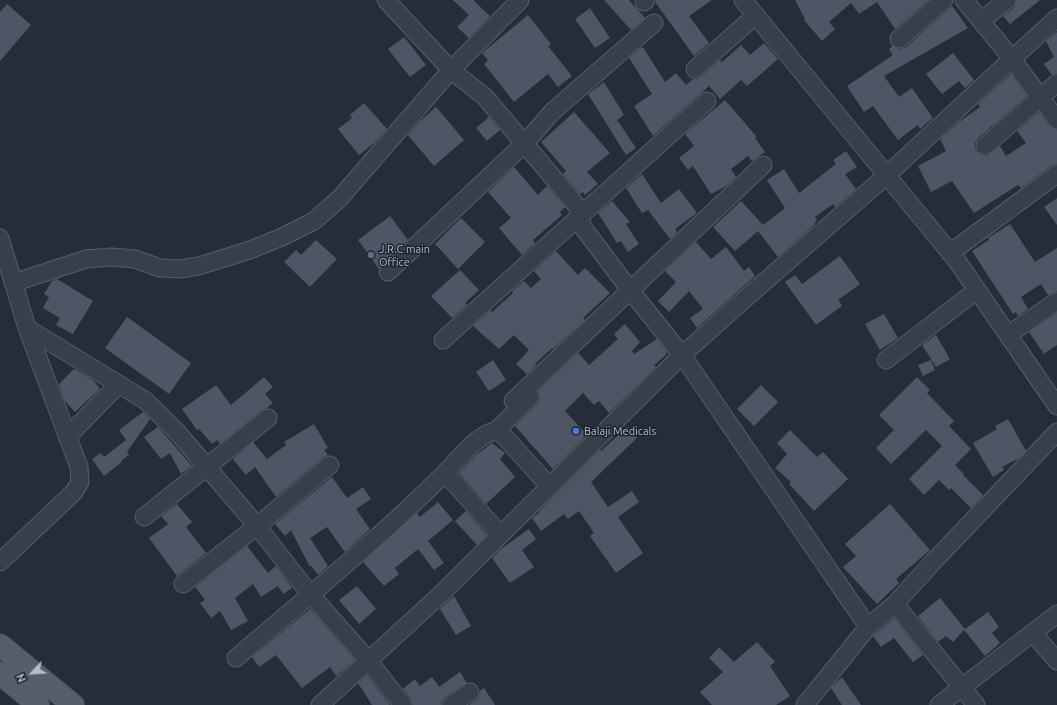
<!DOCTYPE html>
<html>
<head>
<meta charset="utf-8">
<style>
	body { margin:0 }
	#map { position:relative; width:1057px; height:705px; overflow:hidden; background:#262d39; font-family:Ubuntu,sans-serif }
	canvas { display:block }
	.north { position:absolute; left:12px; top:653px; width:40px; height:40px; -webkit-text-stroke:3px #1e242f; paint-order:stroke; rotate:245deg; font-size:11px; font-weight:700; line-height:16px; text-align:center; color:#b5bac5 }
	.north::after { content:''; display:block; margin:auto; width:14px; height:18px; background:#b5bac5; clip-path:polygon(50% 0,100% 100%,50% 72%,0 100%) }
</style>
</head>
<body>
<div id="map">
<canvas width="1057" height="705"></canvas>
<div class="north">N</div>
</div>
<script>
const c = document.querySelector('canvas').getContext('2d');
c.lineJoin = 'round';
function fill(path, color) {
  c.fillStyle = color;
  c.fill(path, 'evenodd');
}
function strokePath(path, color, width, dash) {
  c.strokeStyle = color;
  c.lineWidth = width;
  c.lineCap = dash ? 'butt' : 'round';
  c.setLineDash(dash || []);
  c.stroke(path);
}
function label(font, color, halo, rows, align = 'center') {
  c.font = font + ' Ubuntu,sans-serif';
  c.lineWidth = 3;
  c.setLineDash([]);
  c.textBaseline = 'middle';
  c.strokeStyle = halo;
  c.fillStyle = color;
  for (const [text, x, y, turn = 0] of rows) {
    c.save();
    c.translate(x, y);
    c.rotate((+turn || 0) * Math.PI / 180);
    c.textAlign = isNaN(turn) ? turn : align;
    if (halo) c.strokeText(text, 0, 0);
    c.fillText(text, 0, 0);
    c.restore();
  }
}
const building = new Path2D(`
	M453 0H473L490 16 469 38 457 27 469 15Z
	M604 0H629L645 18 631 30Z
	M656 0H712L689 16 709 43 694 56 656 3Z
	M795 0H929L895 29 877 2 859 14 851 3 829 22 835 29 822 41 804 20 805 19Z
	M1017 0H1040L1010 24 1003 16 1014 8Z
	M7 4 31 25 0 61V12Z
	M952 6 968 28 884 76 899 97 912 88 933 118 920 129 918 125 898 140 873 106 864 112 847 86 893 55 889 49 893 46 900 49 906 47Z
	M590 8 610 38 595 48 575 19Z
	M528 15 551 44 548 46 572 76 558 87 548 74 514 102 484 64 488 60 482 53Z
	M1057 32V73L1052 75 1044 64 1054 57 1046 41Z
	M404 37 426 65 410 77 388 49Z
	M764 43 778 59 747 86 741 80 720 99 709 86 653 136 634 106 652 94 629 58 639 49 643 47 665 82 676 73 686 85 693 79H697L702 76 720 60 722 62 741 45 750 55Z
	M953 53 974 80 965 88 959 81 942 94 926 74Z
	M1011 74 1027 96 995 124 989 128V129L978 138 975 143V148L977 152 981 155 987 156 1000 146 1006 156 1026 143 1017 131 1039 112 1049 126 1057 130V164L1051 166 1021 188 1018 185 974 213 952 181 931 192 918 166 946 151 940 139 959 122 980 107 978 104Z
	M604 82 624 115 617 120 636 148 626 155 588 94Z
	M725 100 757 137 755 138 765 152 752 161 748 156 731 169 736 177 726 186 711 194 693 166 688 170 679 158 694 146 685 134Z
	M364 103 387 129 374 143 359 155 338 129 352 118 350 115Z
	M436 107 464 140 434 166 408 135 420 121Z
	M574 112 610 153 587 172 598 184 585 195 583 192 580 194 563 174 566 171 541 142Z
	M489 117 500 130 487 141 476 128Z
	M846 151 857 167 845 174 856 189 835 207 833 204 815 217 817 220 813 226 778 257 758 231 735 251 713 227 741 201 763 225 785 208 767 180 784 169 799 193 836 164 833 160Z
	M514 167 538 195 547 186 565 207 560 212 562 215 533 240 535 243 522 255 499 228 511 218 488 192Z
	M642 174 661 203 679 189 697 213 675 229 677 232 670 239 648 210 642 213 626 188Z
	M1057 198V225L1044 207Z
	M612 201 630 222 626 224 639 244 628 252 621 241 617 243 598 213Z
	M390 216 408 240 381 265 379 269 358 240Z
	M461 218 485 242 458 269 435 244Z
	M1010 224 1035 262 1057 248V291L1048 295 1041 284 1021 297 1028 309 1018 316 1016 312 1013 314 972 251 989 240 988 238Z
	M316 240 337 259 310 287 284 262 296 250 301 255Z
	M696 242 711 259 726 247 744 271 749 267 755 276 697 328 690 318 703 309 689 291 669 312 658 301 676 282 665 271Z
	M556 251 578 275 585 268 610 293 583 318 585 320 553 349 552 348 535 364 536 365 527 374 516 364 529 350 514 335 499 349 473 326 491 310 492 312 513 293 512 291 524 281 531 288 541 279 534 271Z
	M840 256 860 284 838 300 842 306 816 325 785 282 795 275 802 284Z
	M460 270 479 290 465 303 467 305 452 318 431 296Z
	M57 279 93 301 73 334 56 325 60 318 43 308 49 297 44 294 52 281Z
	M1057 313V345L1044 354 1029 332Z
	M884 314 898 338 880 350 865 324Z
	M127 317 191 363 169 394 105 348Z
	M625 324 640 342 632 351 634 354 657 339 667 352 666 355 654 365 656 367 609 413 599 401 594 405 583 393 565 411 587 435 553 469 515 426 537 404 540 399 538 391 578 353 589 365 618 339 614 334Z
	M936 335 950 359 936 367 922 345Z
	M493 360 506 380 489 391 476 372Z
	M931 360 935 370 923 376 918 365Z
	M74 369 93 380 100 389 75 412 64 400 59 384Z
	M264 377 273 387 265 394 273 403 267 408 262 410 220 444 217 440 212 444 199 429 197 430 182 409 216 385 231 405Z
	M917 377 930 390 927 393 954 421 949 426 971 449 955 465 964 474 963 475 983 495 971 508 951 488 949 490 939 480 924 495 909 479 942 446 926 430 891 464 876 448 894 430 879 415Z
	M761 385 778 402 754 426 737 409Z
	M143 412 150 419 127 452 129 455 121 461 122 462 104 476 92 459 101 453 104 457 126 440 119 430Z
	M1008 419 1026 451 1019 458 1002 467 1004 470 993 477 973 443 997 429 995 426Z
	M314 424 328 448 324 450 328 455 324 457 276 497 255 467 246 475 233 459 253 442 267 459 286 445 284 442Z
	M158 427 192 466 181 474 170 453 161 459 144 437Z
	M627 427 637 438 591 482 608 507 632 491 639 502 618 517 643 553 616 573 590 536 594 533 579 511 568 519 564 514 541 531 532 518 540 512 539 511 600 450 601 451Z
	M790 430 817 457 823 452 848 479 814 511 789 484 791 482 775 468 787 454 777 443Z
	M492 443 505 453 500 459 515 477 486 504 459 473 476 455Z
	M332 477 347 498 363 487 371 499 356 509 370 529 345 552 327 527 310 538 328 566 318 575 311 566 310 567 291 530 285 536 275 524Z
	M438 502 453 520 428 541 444 563 434 570 418 549 395 568 399 574 384 586 363 562 417 513 420 517Z
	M177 504 192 522 186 527 206 553 177 576 149 538 168 524 161 516Z
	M890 504 930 550 896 579 899 583 877 604 843 567 856 556 845 544Z
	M466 511 487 535 477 545 455 521Z
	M529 529 536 539 522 550 534 567 510 583 492 558 501 549Z
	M247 546 268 573 276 566 292 588 283 594 278 586 261 597 253 584 235 598 248 621 231 630 220 611 211 618 200 603 205 600 195 587Z
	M357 586 376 609 359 624 339 600Z
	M454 596 471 626 456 635 440 609Z
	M940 598 965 629 988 612 999 627 992 633 1000 643 985 656 964 630 953 642 946 636 938 642 918 616Z
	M310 609 355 660 336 676 330 667 302 688 276 655 259 667 252 657Z
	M894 618 923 655 913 662 894 638 881 647 873 636Z
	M757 642 775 662 770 666 790 696 776 705H712L700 692 723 672 709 658 719 647 734 662Z
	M460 672 467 683 445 697 442 700 441 705H413L411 699 403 689 415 679 420 686 432 677 439 687Z
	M367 675 390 705H372L358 683Z
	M842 677 861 705H842L831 688Z
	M484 688 495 705H469L476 700 479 696 480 691Z`);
const minor = new Path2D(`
	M743 0 957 261 1057 406
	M964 0 1012 59 1057 18
	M644 2 646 0
	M981 21 1007 0
	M899 39 944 0
	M695 69 756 15
	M985 146 1057 83
	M0 238 27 328 79 467 80 482 74 492 0 562
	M950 253 1057 174
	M388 272 525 143 552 112 654 23
	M13 283 86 259 111 257 135 259 160 268 180 269 199 266 250 250 282 237 314 221 339 199 451 70 520 0
	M27 328 146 401 178 433 257 526 310 594 368 660 403 705
	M1008 335 1057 301
	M443 340 707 101
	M886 360 977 290
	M513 401 763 165
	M496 431 530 397
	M67 437 119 384
	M445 473 500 534
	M144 517 268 418
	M183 584 257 526 330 465
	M895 604 976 705
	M868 627 682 355 755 290 887 175 1012 59 1057 120
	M1033 633 1057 661
	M236 658C307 597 380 538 446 472 459 459 477 434 496 431L503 435 549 486
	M320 705 439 596 682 355 630 290 581 225 582 212 485 97 451 70 386 0
	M451 705 470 692
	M805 705 868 627 895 604 933 562 1057 432
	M939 705 1057 614`);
const major = new Path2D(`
	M0 645 73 705
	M0 673 38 705`);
const markers = [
	[371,255,4,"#5c6f8a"],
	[576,431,4,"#3f7fe0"]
];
const poiNames = [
	["J.R.C main",379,249],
	["Office",379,262],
	["Balaji Medicals",584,431]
];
fill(building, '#4f5564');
strokePath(minor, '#575d68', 19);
strokePath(major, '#424853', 24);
strokePath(minor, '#393f4a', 17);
strokePath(major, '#575e6a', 22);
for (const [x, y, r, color] of markers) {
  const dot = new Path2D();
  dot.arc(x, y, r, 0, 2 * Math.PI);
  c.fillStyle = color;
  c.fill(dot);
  strokePath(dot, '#1e242f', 1.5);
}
label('11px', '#b5bac5', '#1e242f', poiNames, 'left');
</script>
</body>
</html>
